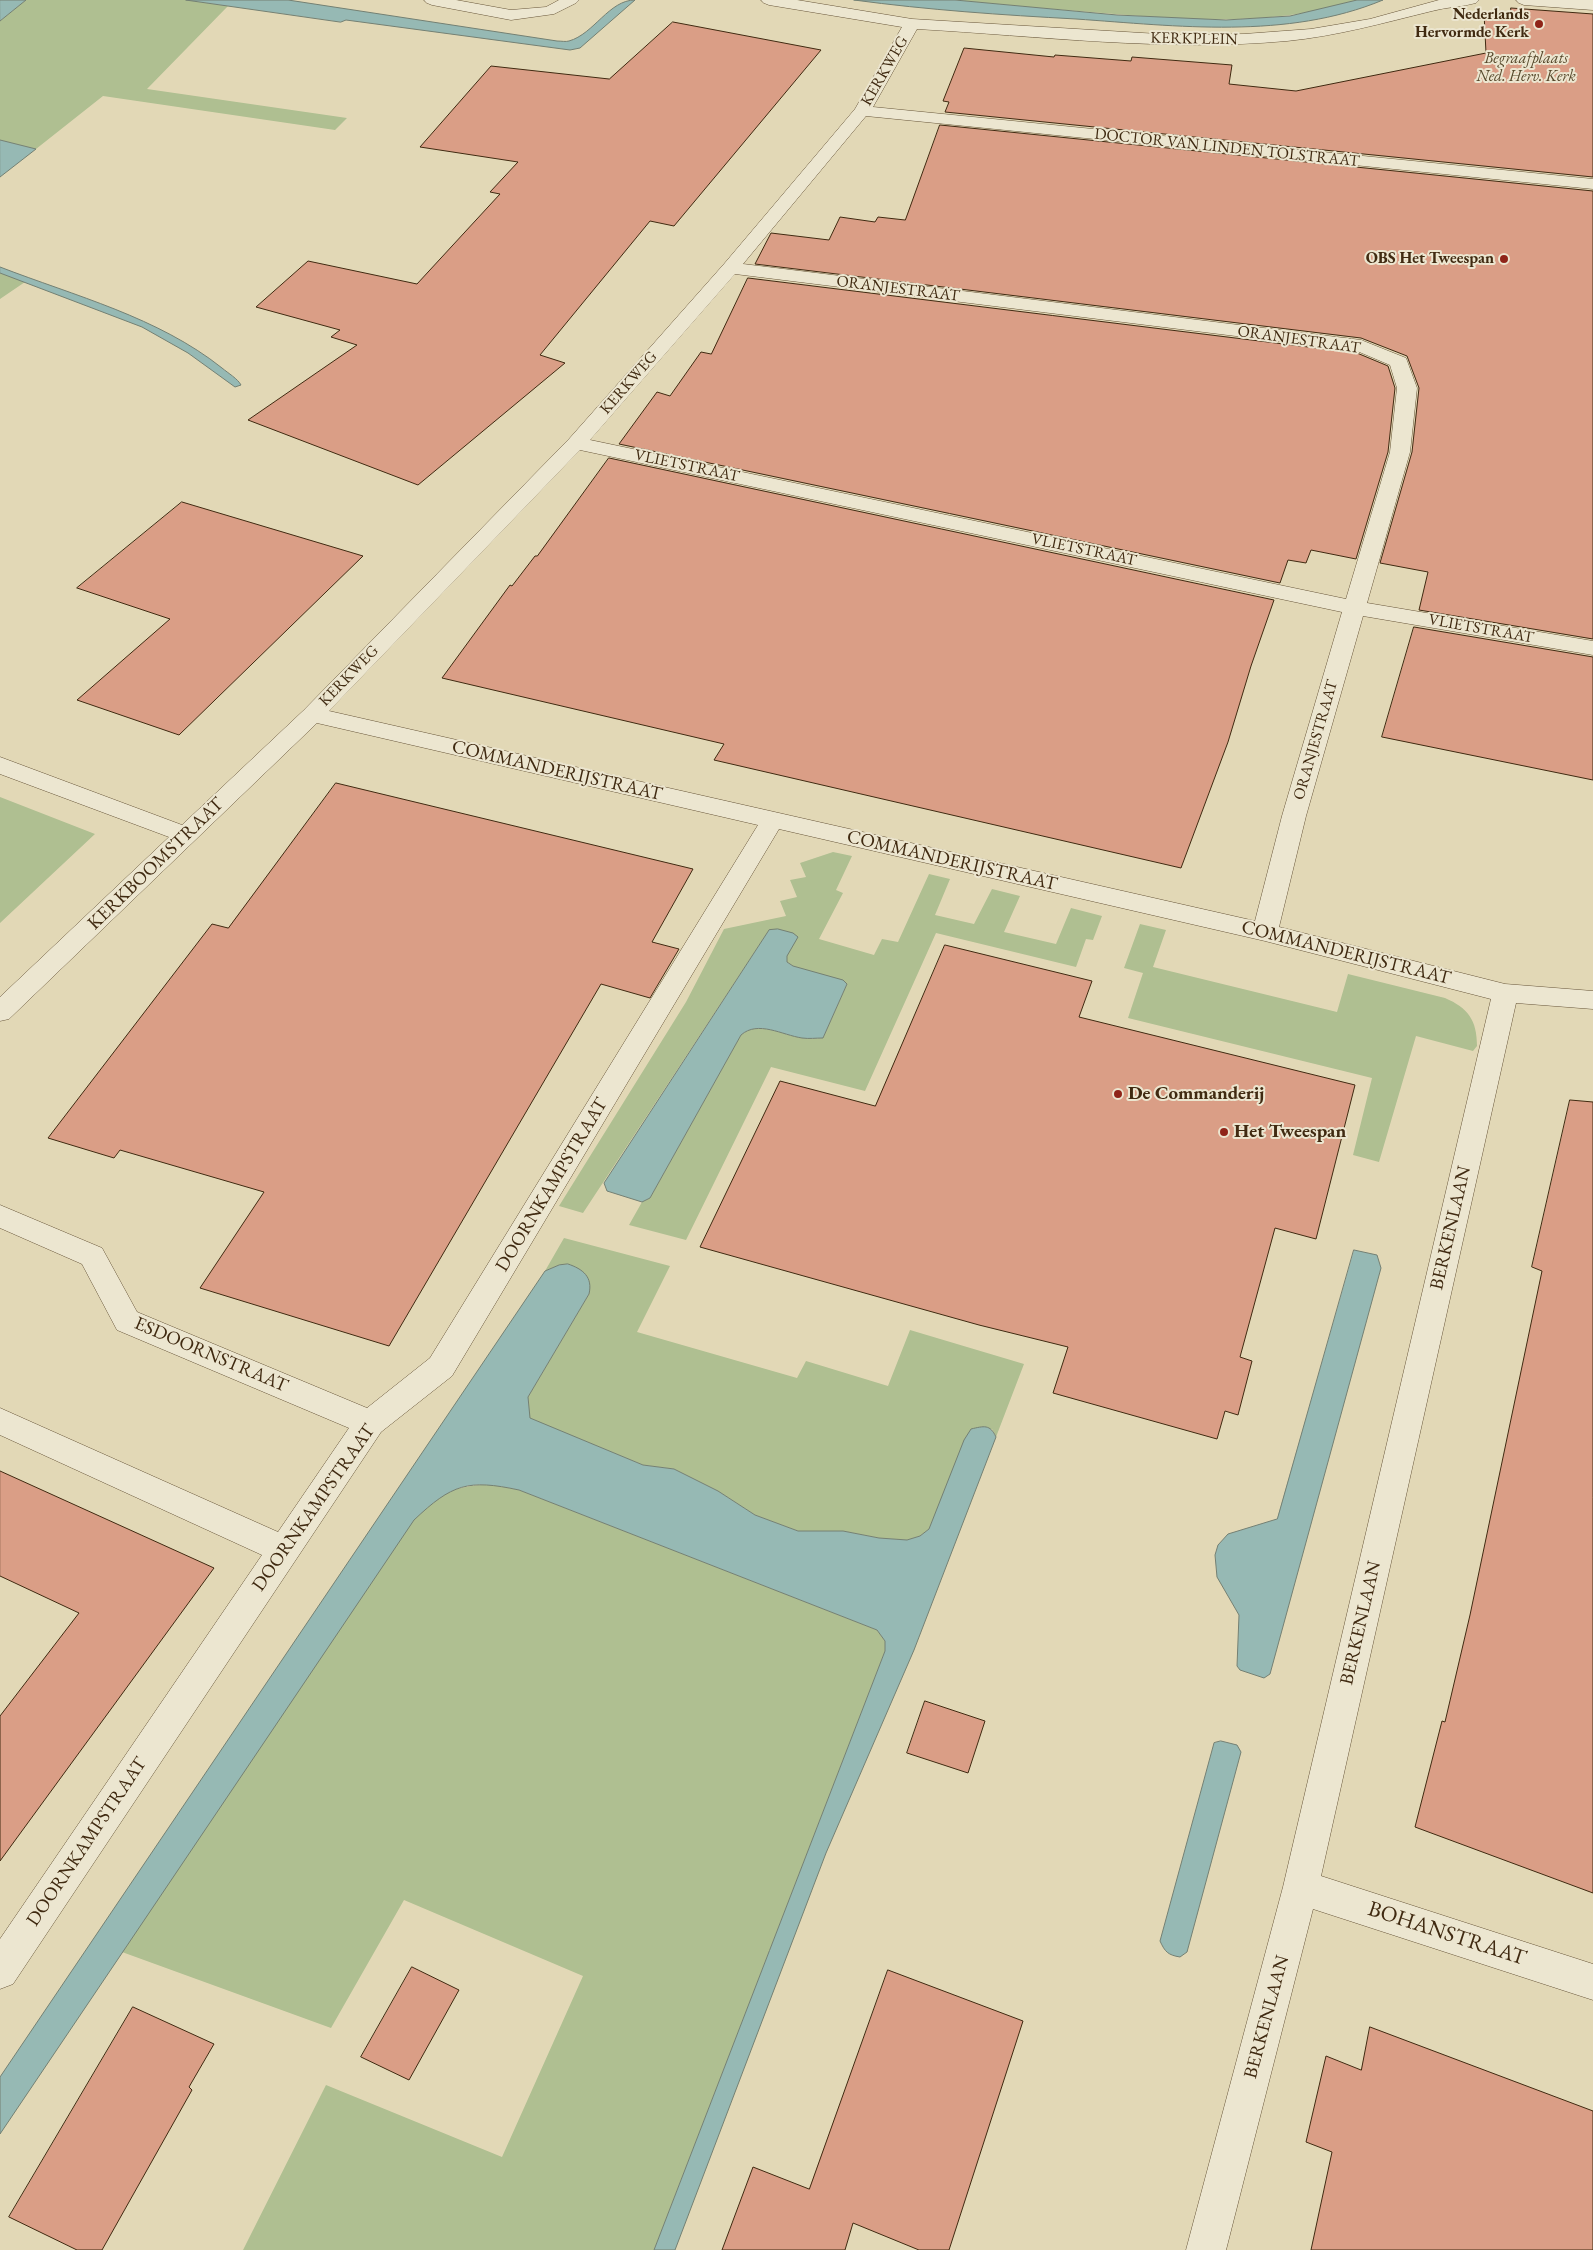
<!DOCTYPE html>
<html>
<head>
<meta charset="utf-8">
<style>
	body { margin:0 }
	canvas { display:block; background:#e2d8b6 }
</style>
</head>
<body>
<canvas width="1593" height="2250"></canvas>
<script>
const c = document.querySelector('canvas').getContext('2d');
c.lineJoin = 'round';
function fill(path, color) {
  c.fillStyle = color;
  c.fill(path, 'evenodd');
}
function strokePath(path, color, width, dash) {
  c.strokeStyle = color;
  c.lineWidth = width;
  c.lineCap = dash ? 'butt' : 'round';
  c.setLineDash(dash || []);
  c.stroke(path);
}
function label(font, color, halo, rows, align = 'center') {
  c.font = font + ' "EB Garamond",serif';
  c.lineWidth = 4;
  c.setLineDash([]);
  c.textBaseline = 'middle';
  c.strokeStyle = halo;
  c.fillStyle = color;
  for (const [text, x, y, turn = 0] of rows) {
    c.save();
    c.translate(x, y);
    c.rotate((+turn || 0) * Math.PI / 180);
    c.textAlign = isNaN(turn) ? turn : align;
    if (halo) c.strokeText(text, 0, 0);
    c.fillText(text, 0, 0);
    c.restore();
  }
}
const green = new Path2D(`
	M26 0H186L228 6 147 89 347 118 335 130 103 96 36 149 0 140V21Z
	M955 0H1357C1274 27 1188 20 1103 13 1053 9 1004 5 955 0Z
	M0 273 25 282 0 299Z
	M0 797 95 834 0 923Z
	M833 852 852 856 836 890 843 893 819 939 874 955 882 939 898 942 929 874 950 879 935 915 974 924 992 889 1020 896 1004 932 1056 944 1071 908 1102 916 1093 940 1086 939 1076 967 936 933 865 1091 771 1067 686 1240 629 1225 642 1202 650 1198 741 1035C758 1020 782 1035 803 1038 809 1039 816 1038 823 1038L847 984 793 966 787 962V956L769 930 583 1213 559 1206 686 1002 724 929 786 916 780 901 797 897 790 880 806 877 800 863Z
	M1140 924 1166 930 1153 967 1337 1012 1348 974 1445 998C1468 1008 1477 1020 1477 1046L1473 1051 1416 1036 1379 1162 1353 1155 1372 1078 1128 1018 1143 973 1124 968Z
	M564 1238 670 1266 637 1332 797 1378 806 1361 888 1386 910 1330 1024 1364 996 1437 992 1429 937 1513 929 1529 920 1536 907 1540 879 1538 843 1531H798L755 1515 718 1491 674 1469 643 1465 529 1418 528 1397 589 1294 568 1264 559 1265 545 1271Z
	M491 1484 519 1490 877 1630 885 1641V1651L654 2250H243L326 2085 502 2157 583 1976 404 1900 331 2028 122 1952 414 1519C444 1492 450 1487 491 1484Z`);
const water = new Path2D(`
	M0 0H26L0 21Z
	M186 0H288L557 41C561 41 566 42 569 41 594 34 609 0 635 0L580 48 570 50 346 20 341 22Z
	M854 0H955L1117 15 1226 20 1290 16 1357 0H1383C1287 40 1177 26 1076 19 1002 15 928 10 854 0Z
	M0 140 36 149 0 177Z
	M0 267C75 296 158 317 222 368 228 373 238 379 241 385L235 387 188 353 142 327 0 273Z
	M778 929 793 933 798 937 787 956V962L793 966 843 980 847 984 823 1038C816 1038 809 1039 802 1038 782 1035 758 1020 741 1035L650 1198 642 1202 607 1191 604 1183 769 930Z
	M1354 1250 1377 1255 1381 1268 1270 1674 1264 1678 1240 1670 1237 1666 1239 1615 1217 1577 1215 1555 1218 1545 1228 1534 1277 1519Z
	M568 1264C583 1269 593 1277 589 1294L528 1397 530 1418 643 1465 674 1469 718 1491 755 1515 798 1531H843L879 1538 907 1540 920 1536 929 1529 964 1440 971 1429C984 1426 990 1424 996 1437L914 1650 826 1853 675 2250H654L885 1651V1641L877 1630 519 1490C468 1479 452 1484 414 1520L0 2134V2077L545 1271 559 1265Z
	M1221 1741 1237 1745 1241 1752 1187 1952 1180 1957C1168 1955 1165 1952 1160 1941L1214 1743Z`);
const building = new Path2D(`
	M1511 8 1593 14V177L945 112 949 102 943 101 964 48 1054 57 1055 55 1131 61 1132 57 1232 65 1229 84 1296 91 1486 53 1484 13 1511 15Z
	M673 22 821 50 674 226 650 221 540 355 565 363 418 485 248 420 357 345 331 337 340 330 256 307 308 261 417 284 500 194 490 192 518 162 420 147 491 66 609 79Z
	M940 125 1593 191V639L1419 610 1428 572 1380 563 1412 452 1419 388 1407 356 1361 338 755 264 771 233 829 240 840 217 875 222 878 217 905 220Z
	M748 278 1357 353 1388 366 1395 388 1388 452 1356 559 1311 550 1306 563 1288 560 1280 583 619 444 657 392 670 396 701 352 711 354Z
	M609 458 1274 600 1251 666 1228 742 1181 868 714 760 724 744 442 678 510 585 512 586 535 556H537Z
	M182 502 363 556 179 735 77 700 170 619 77 588Z
	M1414 627 1593 657V780L1382 737Z
	M336 783 693 869 652 942 679 949 650 998 601 984 389 1346 200 1288 264 1192 120 1150 114 1158 48 1138 212 924 228 928Z
	M945 945 1092 981 1079 1017 1355 1085 1316 1239 1275 1228 1240 1357 1252 1361 1238 1415 1225 1411 1217 1439 1053 1393 1068 1347 979 1325 700 1247 780 1081 875 1106Z
	M1570 1100 1593 1102V1893L1415 1827 1442 1721 1445 1722 1470 1615 1542 1271 1532 1267Z
	M0 1471 214 1568 0 1861V1716L79 1613 0 1576Z
	M925 1701 985 1721 968 1773 907 1753Z
	M412 1967 459 1990 409 2080 361 2057Z
	M888 1970 1023 2021 949 2250H919L853 2223 845 2250H722L753 2167 809 2189Z
	M133 2007 214 2044 189 2087 192 2090 102 2250H77L9 2217Z
	M1370 2027 1593 2111V2250H1311L1332 2152 1306 2142 1326 2056 1361 2070Z`);
const minor = new Path2D(`
	M424 0H456L511 10 546 7 559 0H579L576 3 554 14 511 20 432 5 427 3Z
	M761 0H797L912 19 1175 35 1244 34 1311 29 1370 19 1439 0H1479L1476 3C1462 7 1446 7 1432 11 1383 23 1337 36 1287 41 1165 52 1040 36 917 29L873 107 1593 179V189L866 116 743 264 1361 340 1406 358 1417 388 1410 452 1367 603 1593 641V655L1363 616 1306 816 1279 927 1505 984 1593 991V1009L1516 1003 1321 1876 1593 1964V2000L1313 1909 1226 2250H1186L1283 1887 1491 999 1265 941 779 829 452 1376 381 1432 13 1984 0 1989V1939L262 1555 0 1435V1408L278 1532 349 1428 117 1330 82 1264 0 1228V1205L102 1248 137 1312 367 1408 430 1358 758 825 317 723 9 1019 0 1021V997L169 837 0 774V757L182 825 304 710 569 439 724 264 855 109 902 27 769 5 764 3ZM735 274 1357 351 1390 365 1397 388 1390 452 1346 599 590 440ZM580 450 1342 612 1282 816 1255 921 329 711Z
	M1516 0H1593V10L1524 5 1519 3Z`);
const markers = [
	[1539,24,5,"#8f2418"],
	[1504,259,5,"#8f2418"],
	[1118,1094,5,"#8f2418"],
	[1224,1132,5,"#8f2418"]
];
const farPoinames = [
	["Nederlands",1529,15],
	["Hervormde Kerk",1529,33],
	["OBS Het Tweespan",1494,259]
];
const farStreetnames = [
	["KERKPLEIN",1194,39,1],
	["KERKWEG",885,71,-60],
	["DOCTOR VAN LINDEN TOLSTRAAT",1227,148,6],
	["ORANJESTRAAT",898,289,7],
	["ORANJESTRAAT",1299,340,8],
	["KERKWEG",629,383,-49],
	["VLIETSTRAAT",687,466,12],
	["VLIETSTRAAT",1084,550,12],
	["VLIETSTRAAT",1481,629,10],
	["KERKWEG",349,676,-46],
	["ORANJESTRAAT",1316,740,-74]
];
const farParknames = [
	["Begraafplaats",1526,59],
	["Ned. Herv. Kerk",1526,77]
];
const streetNames = [
	["COMMANDERIJSTRAAT",557,771,13],
	["COMMANDERIJSTRAAT",952,861,13],
	["KERKBOOMSTRAAT",156,864,-44],
	["COMMANDERIJSTRAAT",1346,953,14],
	["DOORNKAMPSTRAAT",552,1185,-59],
	["BERKENLAAN",1451,1228,-77],
	["ESDOORNSTRAAT",211,1355,23],
	["DOORNKAMPSTRAAT",314,1508,-55],
	["BERKENLAAN",1361,1623,-77],
	["DOORNKAMPSTRAAT",87,1842,-56],
	["BERKENLAAN",1267,2017,-75]
];
const poiNames = [
	["De Commanderij",1128,1094],
	["Het Tweespan",1234,1132]
];
const nearStreetnames = [
	["BOHANSTRAAT",1447,1934,18]
];
fill(green, '#afbf91');
fill(water, '#96b9b4');
strokePath(water, '#748073', 1);
fill(building, '#da9e86');
strokePath(building, '#402a11', 1);
strokePath(minor, '#68563a', 1);
fill(minor, '#ece6d0');
for (const [x, y, r, color] of markers) {
  const dot = new Path2D();
  dot.arc(x, y, r, 0, 2 * Math.PI);
  c.fillStyle = color;
  c.fill(dot);
  strokePath(dot, '#ece6d0', 2);
}
label('bold 16px', '#402a11', '#ece6d0', farPoinames, 'right');
label('16px', '#402a11', '#ece6d0', farStreetnames);
label('italic 16px', '#56482b', '#ece6d0', farParknames);
label('19px', '#402a11', '#ece6d0', streetNames);
label('bold 19px', '#402a11', '#ece6d0', poiNames, 'left');
label('22px', '#402a11', '#ece6d0', nearStreetnames);
</script>
</body>
</html>
